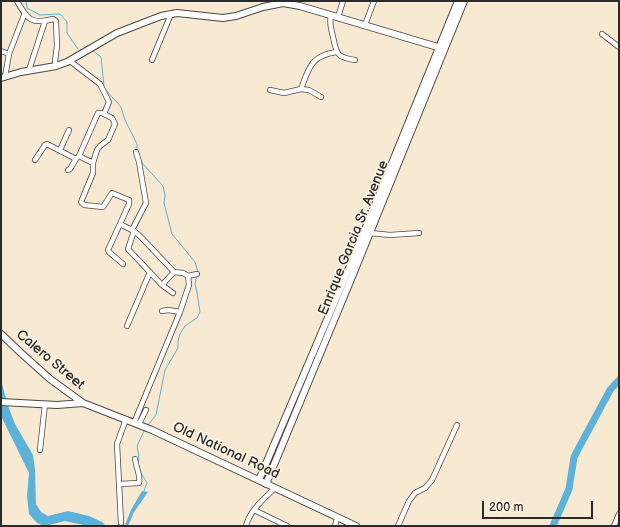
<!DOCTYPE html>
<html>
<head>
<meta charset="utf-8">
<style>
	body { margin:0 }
	#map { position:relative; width:620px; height:527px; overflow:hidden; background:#f7e9d2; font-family:"Balsamiq Sans",sans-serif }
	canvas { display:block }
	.frame { position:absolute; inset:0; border:2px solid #2b2b2b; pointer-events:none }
	.scale { position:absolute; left:482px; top:501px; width:111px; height:18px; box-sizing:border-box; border:2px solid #2b2b2b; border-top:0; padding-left:5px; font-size:12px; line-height:14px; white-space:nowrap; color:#2b2b2b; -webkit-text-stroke:3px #fcf5e5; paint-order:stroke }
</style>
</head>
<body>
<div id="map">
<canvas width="620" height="527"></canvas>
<div class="frame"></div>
<div class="scale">200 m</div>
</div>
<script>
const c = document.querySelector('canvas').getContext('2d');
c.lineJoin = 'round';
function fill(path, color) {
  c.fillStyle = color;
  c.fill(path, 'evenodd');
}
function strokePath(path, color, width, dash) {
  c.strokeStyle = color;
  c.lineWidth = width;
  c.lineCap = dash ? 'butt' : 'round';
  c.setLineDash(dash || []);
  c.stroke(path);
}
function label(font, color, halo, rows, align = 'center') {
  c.font = font + ' "Balsamiq Sans",sans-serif';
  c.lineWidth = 3;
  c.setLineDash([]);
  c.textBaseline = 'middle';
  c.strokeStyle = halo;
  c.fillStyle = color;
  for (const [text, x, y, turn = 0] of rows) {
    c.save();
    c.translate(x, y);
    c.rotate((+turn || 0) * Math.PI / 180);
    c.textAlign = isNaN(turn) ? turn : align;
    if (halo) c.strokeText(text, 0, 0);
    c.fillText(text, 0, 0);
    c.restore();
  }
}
const water = new Path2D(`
	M1 380 8 406 15 424 33 455 35 470 36 504 41 512 48 516 68 511 89 516 102 522 106 526H88L65 521 45 526 37 523 29 514 27 496 29 473 1 416Z
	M142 491 148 492 134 512 128 526H123L125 525 131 510Z`);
const stream = new Path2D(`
	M26 1 27 8 40 15 60 14 67 22V33L78 49
	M92 50 101 57 104 86
	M105 89 121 107 125 120 137 144V149
	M139 156 143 164 163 186 165 195 164 203 172 234 195 262 198 272
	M148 425 156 415 165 370 178 348V341L180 334 185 326 197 318 200 312 197 292 195 284 197 275
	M138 464 139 457 137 446 145 429
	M141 473 147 483 144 491`);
const river = new Path2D(`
	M553 526 569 489 574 457 610 390 619 380`);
const street = new Path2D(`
	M17 1C27 19 31 25 53 19L56 21 57 46 55 61 56 66
	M331 15C329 25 331 27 333 37 337 53 335 57 355 60
	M338 17 343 1
	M365 25 374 1
	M602 34 619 47
	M1 51 9 54
	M152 60 171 14
	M70 61 100 84 109 102 104 114
	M29 70 45 21
	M5 77 9 54 24 15
	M270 90 284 93 301 89
	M321 97 309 90 301 89C309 67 311 56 336 52
	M60 150 69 130
	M79 156 93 163
	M35 160 45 145 47 144 76 159 79 156 98 113H102L112 118 115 124 108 140 100 146 97 150 93 163V173L81 202 84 205 103 207 112 193 129 200V204L120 224 134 231 140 236 174 272
	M68 170 70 169 76 159
	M120 224 108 250 109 252 123 264
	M132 230 146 203 139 162 136 152
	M134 231 128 249 162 285 173 293
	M370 233 390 235 419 233
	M188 276 197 274
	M162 285 174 272
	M162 311 168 310 180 312
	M127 326 150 272
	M134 423 180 312 189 285 188 276 183 273 174 272
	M139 424 146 410
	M40 450 45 404
	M119 484 139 483C141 476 136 467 135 459
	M254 510 287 526
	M121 523 117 444 126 419
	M246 526C250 510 264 499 275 488
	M335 526 337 518
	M398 526 409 501 415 493 425 488 432 480 457 425
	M614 526 619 514`);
const secondary = new Path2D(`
	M1 78 21 72 56 66 67 62 117 33 161 16 177 13 223 18 236 16 263 7 283 3 300 6 441 48
	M1 334 21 353 50 379 83 403 152 430 356 526
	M1 402 57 405 83 403
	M259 480 355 254 458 1
	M266 484 354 272 464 1`);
const streetNames = [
	["Enrique Garcia Sr. Avenue",354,238,-68],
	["Calero Street",50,360,40],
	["Old National Road",226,451,25]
];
fill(water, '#5db2d9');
strokePath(stream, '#5db2d9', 1);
strokePath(river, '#5db2d9', 7);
strokePath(street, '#4a4844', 6);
strokePath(secondary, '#4a4844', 8);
strokePath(street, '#fff', 4.5);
strokePath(secondary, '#fff', 6);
label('14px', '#2b2b2b', '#fcf5e5', streetNames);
</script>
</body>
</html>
